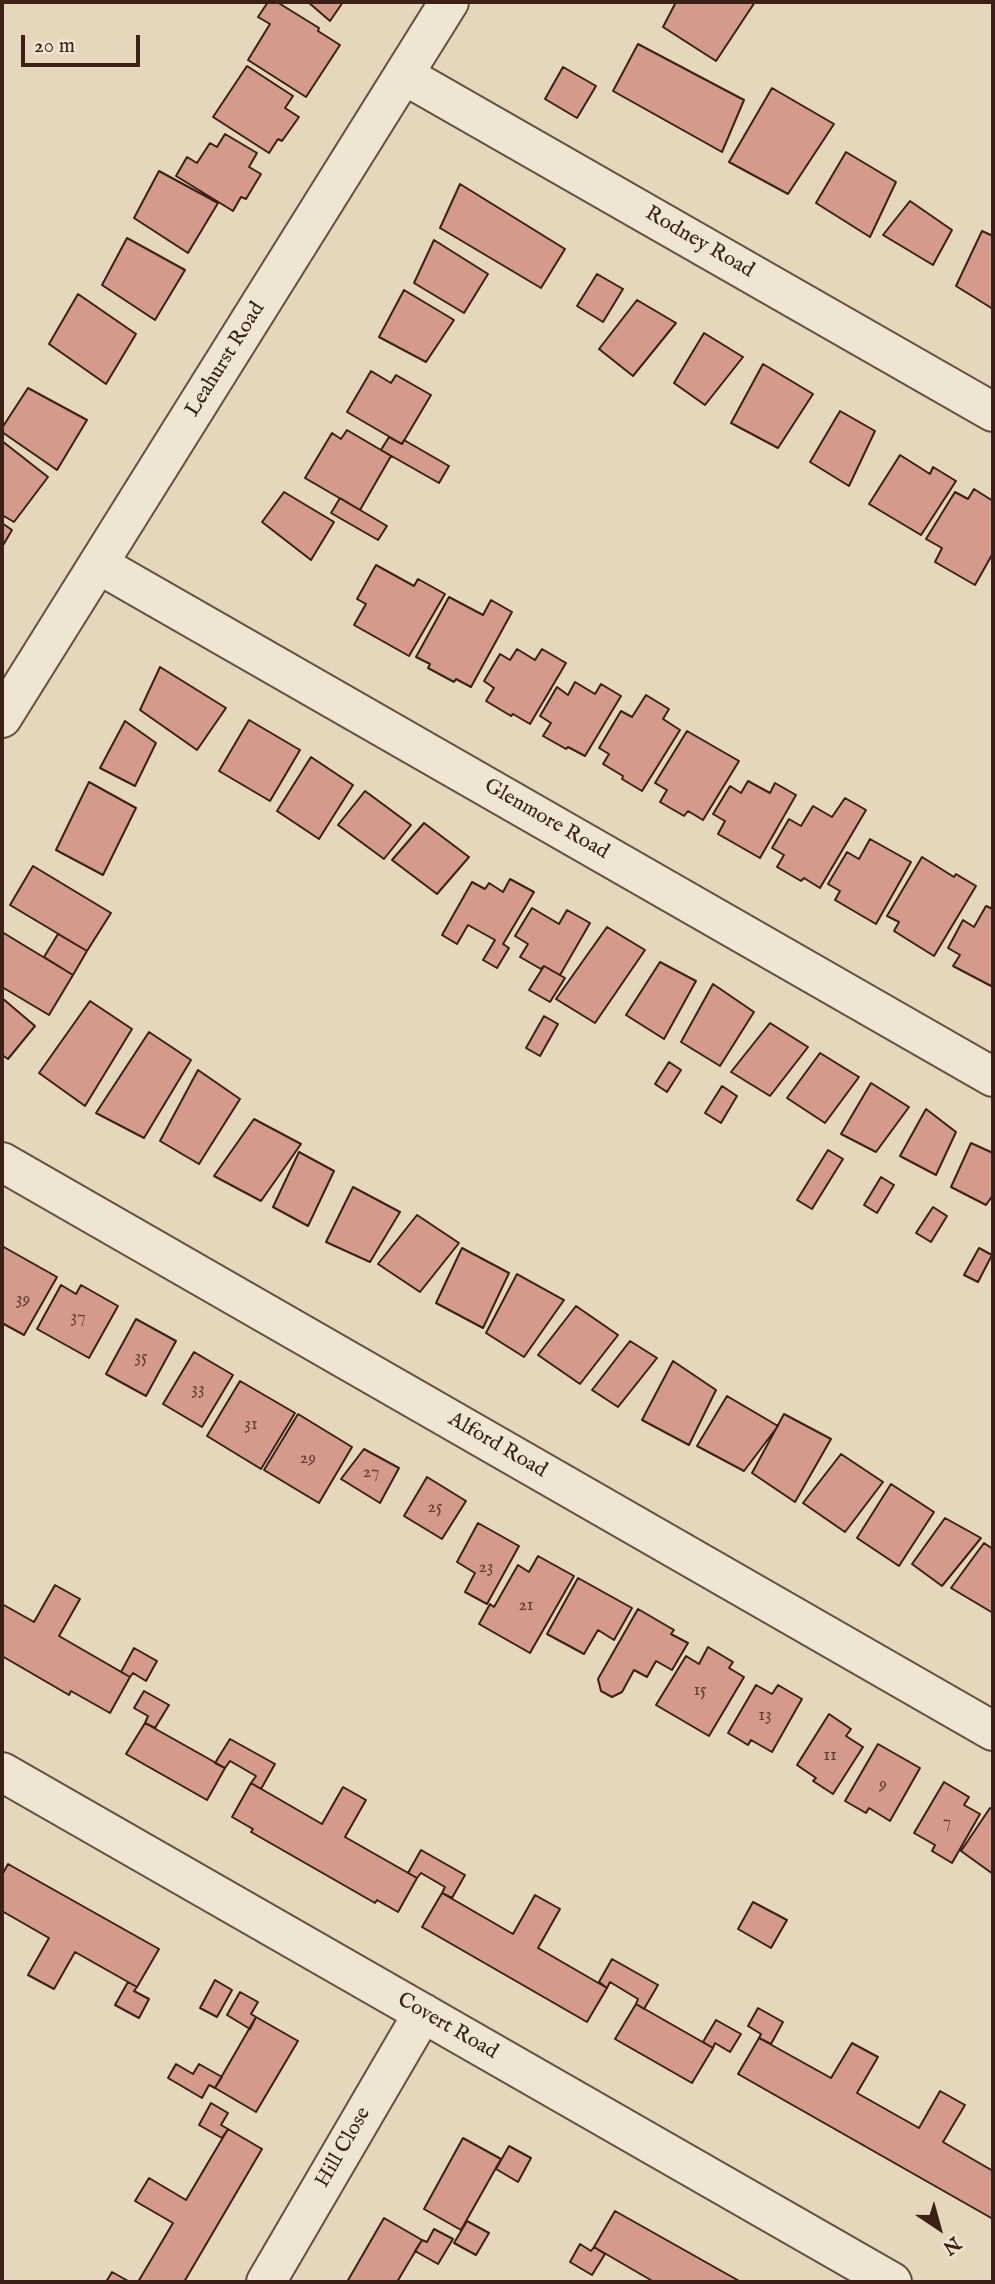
<!DOCTYPE html>
<html>
<head>
<meta charset="utf-8">
<style>
	body { margin:0 }
	#map { position:relative; width:995px; height:2284px; overflow:hidden; background:#e5d7bc; font-family:"IM FELL English",serif }
	canvas { display:block }
	.frame { position:absolute; inset:0; border:4px solid #3a2016; pointer-events:none }
	.north { position:absolute; left:904px; top:2193px; width:70px; height:70px; -webkit-text-stroke:5px #eee5d3; paint-order:stroke; rotate:144deg; font-size:19px; font-weight:700; line-height:28px; text-align:center; color:#3a2016 }
	.north::after { content:''; display:block; margin:auto; width:24px; height:32px; background:#3a2016; clip-path:polygon(50% 0,100% 100%,50% 72%,0 100%) }
	.scale { position:absolute; left:21px; top:35px; width:119px; height:32px; box-sizing:border-box; border:4px solid #3a2016; border-top:0; padding-left:9px; font-size:21px; line-height:24px; white-space:nowrap; color:#3a2016; -webkit-text-stroke:5px #eee5d3; paint-order:stroke }
</style>
</head>
<body>
<div id="map">
<canvas width="995" height="2284"></canvas>
<div class="frame"></div>
<div class="north">N</div>
<div class="scale">20 m</div>
</div>
<script>
const c = document.querySelector('canvas').getContext('2d');
c.lineJoin = 'round';
function fill(path, color) {
  c.fillStyle = color;
  c.fill(path, 'evenodd');
}
function strokePath(path, color, width, dash) {
  c.strokeStyle = color;
  c.lineWidth = width;
  c.lineCap = dash ? 'butt' : 'round';
  c.setLineDash(dash || []);
  c.stroke(path);
}
function label(font, color, halo, rows, align = 'center') {
  c.font = font + ' "IM FELL English",serif';
  c.lineWidth = 5;
  c.setLineDash([]);
  c.textBaseline = 'middle';
  c.strokeStyle = halo;
  c.fillStyle = color;
  for (const [text, x, y, turn = 0] of rows) {
    c.save();
    c.translate(x, y);
    c.rotate((+turn || 0) * Math.PI / 180);
    c.textAlign = isNaN(turn) ? turn : align;
    if (halo) c.strokeText(text, 0, 0);
    c.fillText(text, 0, 0);
    c.restore();
  }
}
const building = new Path2D(`
	M268 2H277L319 28 318 31 340 45 306 97 248 60 270 24 258 17Z
	M308 2H343L330 21Z
	M676 2H755L716 61 663 27Z
	M638 44 744 100 722 152 613 91Z
	M247 66 293 96 285 108 299 117 282 141 278 139 269 153 213 117Z
	M563 67 596 86 577 118 545 99Z
	M772 88 834 124 788 194 729 162Z
	M225 134 257 153 249 167 261 174 246 199 241 197 233 211 176 176 187 157 197 163 210 143 217 147Z
	M846 152 896 182 870 237 816 203Z
	M159 171 218 203 188 253 134 218Z
	M460 184 565 249 541 288 440 228Z
	M910 201 952 230 933 265 883 235Z
	M982 231 993 236V309L956 286Z
	M127 238 185 270 155 320 102 285Z
	M434 240 488 274 464 313 414 283Z
	M597 274 623 289 603 322 577 306Z
	M404 290 454 320 426 362 379 337Z
	M78 294 136 334 106 384 49 344Z
	M637 300 676 323 633 376 599 349Z
	M704 333 743 357 705 405 674 383Z
	M763 364 813 394 778 448 731 423Z
	M371 371 391 383 396 375 431 395 402 444 347 412Z
	M28 388 87 420 57 470 2 432V428Z
	M840 411 875 431 849 486 810 462Z
	M347 430 391 456 360 510 305 478 332 433 341 439Z
	M389 437 402 444 404 440 449 466 439 483 381 450Z
	M2 441 48 477 14 522 2 515Z
	M900 455 930 474 933 467 956 481 921 535 869 504Z
	M974 489 993 501V553L975 585 935 562 942 548 926 539 955 492 968 499Z
	M284 492 334 522 311 560 262 522Z
	M340 498 387 526 378 540 331 513Z
	M2 523 12 530 2 547Z
	M376 565 414 586 418 579 445 594 409 656 354 625 366 604 357 599Z
	M449 597 483 615 491 600 512 612 471 687 456 679 454 682 428 668 430 664 416 657Z
	M517 649 535 660 542 649 566 663 530 724 513 714 511 716 486 701 494 688 484 681 500 654 510 660Z
	M160 667 226 708 197 750 140 710Z
	M575 682 595 694 601 684 621 696 585 756 568 747 566 749 543 736 551 723 540 716 557 687 568 695Z
	M646 695 669 709 663 719 680 730 642 791 622 779 623 776 603 764 609 754 599 748 621 711 632 717Z
	M249 720 300 750 270 801 219 771Z
	M125 721 156 743 135 786 100 768Z
	M687 731 739 761 703 820 688 811 684 816 660 802 667 790 655 783Z
	M311 757 353 785 319 839 277 811Z
	M748 781 770 793 775 783 796 795 760 858 718 834 725 821 713 814 730 786 741 793Z
	M89 782 136 808 103 875 56 850Z
	M365 791 411 825 384 859 338 825Z
	M845 798 866 810 820 888 804 878 801 881 777 867 784 855 772 848 789 819 801 826 813 806 832 817Z
	M424 823 469 857 437 894 392 860Z
	M870 839 911 862 876 924 835 900 840 891 828 884 847 852 859 859Z
	M922 857 954 877 956 874 976 886 934 956 894 931 899 922 887 916Z
	M33 866 111 913 87 951 10 905Z
	M510 879 534 892 503 944 509 948 497 968 483 960 495 940 468 925 457 944 442 935 472 882 485 889 489 883 503 892Z
	M986 906 993 909V987L953 966 960 955 948 948 963 920 974 927Z
	M532 908 559 924 567 910 590 923 560 975 544 966 541 969 520 957 528 944 515 936Z
	M607 927 645 950 595 1023 556 999Z
	M2 932 73 975 49 1015 2 987Z
	M58 934 87 951 73 975 44 957Z
	M660 962 696 981 664 1039 626 1015Z
	M544 966 565 978 550 1002 529 990Z
	M713 984 754 1012 720 1066 681 1042Z
	M2 998 35 1026 8 1059 2 1055Z
	M90 1001 132 1029 85 1106 39 1073Z
	M544 1016 558 1024 540 1056 526 1048Z
	M770 1023 808 1047 770 1096 731 1072Z
	M149 1032 191 1060 144 1138 96 1113Z
	M820 1053 859 1077 825 1123 787 1098Z
	M669 1062 681 1070 667 1092 655 1084Z
	M198 1070 240 1099 199 1164 160 1141Z
	M871 1083 909 1107 876 1152 841 1134Z
	M722 1086 737 1096 721 1123 705 1113Z
	M926 1109 956 1132 936 1175 900 1156Z
	M254 1119 301 1144 261 1201 214 1176Z
	M971 1143 993 1153V1195L986 1205 951 1187Z
	M828 1150 843 1159 812 1209 797 1200Z
	M299 1152 334 1171 308 1226 273 1207Z
	M881 1177 894 1185 877 1213 864 1205Z
	M353 1187 400 1212 370 1262 326 1242Z
	M933 1207 947 1216 931 1242 916 1233Z
	M417 1215 459 1243 420 1292 378 1264Z
	M2 1246 57 1277 24 1335 2 1323Z
	M462 1248 509 1273 483 1328 436 1303Z
	M979 1248 992 1255 978 1282 964 1275Z
	M517 1274 564 1300 524 1357 486 1333Z
	M61 1285 76 1294 81 1285 118 1306 89 1358 37 1329Z
	M576 1306 618 1335 580 1384 538 1355Z
	M136 1319 176 1341 146 1396 106 1374Z
	M630 1341 657 1358 618 1407 592 1390Z
	M194 1352 233 1375 202 1427 163 1404Z
	M673 1361 716 1390 689 1445 642 1420Z
	M240 1381 295 1413 261 1469 207 1436Z
	M727 1396 778 1426 744 1471 697 1446Z
	M298 1414 352 1447 319 1503 264 1470Z
	M784 1414 831 1439 795 1502 752 1473Z
	M364 1449 399 1468 380 1503 341 1479Z
	M841 1454 883 1482 845 1532 803 1503Z
	M427 1477 466 1501 442 1539 404 1516Z
	M891 1484 934 1512 899 1566 857 1538Z
	M945 1518 981 1538 942 1586 912 1564Z
	M478 1523 519 1546 487 1604 465 1592 475 1573 457 1562Z
	M984 1543 993 1549V1613L951 1588Z
	M538 1556 574 1576 530 1653 479 1624 490 1604 494 1607 518 1565 529 1572Z
	M578 1578 632 1608 614 1640 598 1630 584 1654 547 1634Z
	M55 1585 80 1599 59 1636 130 1677 110 1713 71 1691 69 1695 2 1656V1604L34 1622Z
	M638 1609 674 1630 671 1634 688 1643 672 1670 656 1661 647 1677 634 1670 622 1692 612 1697 601 1691 598 1679Z
	M708 1647 733 1662 729 1668 744 1677 709 1736 656 1705 686 1656 699 1664Z
	M134 1648 157 1661 146 1681 133 1673 130 1677 121 1672Z
	M756 1685 772 1694 778 1685 802 1699 772 1752 751 1740 748 1745 728 1733Z
	M144 1691 169 1705 155 1728 145 1723 148 1716 134 1708Z
	M829 1714 851 1729 846 1736 863 1747 833 1794 813 1781 816 1778 797 1765Z
	M145 1723 225 1768 207 1800 126 1754Z
	M230 1739 275 1764 261 1789 251 1783 256 1776 230 1761 225 1768 215 1763Z
	M878 1744 920 1768 890 1821 869 1808 866 1813 845 1801Z
	M944 1782 969 1797 964 1805 980 1814 952 1863 932 1851 935 1845 914 1833Z
	M251 1783 322 1824 343 1787 366 1800 345 1837 417 1878 398 1912 377 1900 375 1903 251 1832 253 1829 232 1817Z
	M990 1808 993 1810V1874L961 1851Z
	M421 1850 465 1875 452 1898 442 1893 445 1887 421 1873 417 1878 408 1873Z
	M8 1864 159 1949 137 1987 75 1952 54 1989 28 1975 49 1938 2 1911V1875Z
	M442 1893 513 1934 535 1895 560 1909 538 1948 607 1988 587 2022 422 1927Z
	M753 1902 787 1920 771 1948 738 1929Z
	M612 1959 658 1985 644 2009 636 2004 638 1999 610 1982 607 1988 599 1982Z
	M215 1980 232 1990 217 2017 200 2008Z
	M128 1982 137 1987 134 1991 149 1999 139 2018 115 2005Z
	M240 1992 258 2002 251 2014 256 2017 250 2029 227 2015Z
	M636 2004 713 2048 692 2083 615 2039Z
	M758 2008 783 2022 771 2044 759 2038 761 2034 748 2026Z
	M256 2017 298 2041 256 2112 215 2088Z
	M716 2020 741 2034 730 2052 715 2043 713 2048 703 2042Z
	M759 2038 831 2078 852 2043 878 2057 857 2093 919 2128 940 2091 965 2105 943 2142 993 2171V2219L738 2074Z
	M176 2064 193 2074 199 2064 222 2077 215 2088 209 2085 202 2098 168 2078Z
	M211 2103 228 2113 221 2125 228 2129 222 2138 199 2125Z
	M228 2129 262 2149 184 2282H138L173 2223 135 2201 149 2178 186 2200Z
	M463 2138 501 2159 461 2230 424 2209Z
	M509 2146 531 2158 518 2182 496 2169Z
	M615 2211 741 2282H654L594 2247Z
	M384 2218 422 2240 397 2282H347Z
	M467 2221 489 2233 476 2255 454 2243Z
	M434 2229 453 2239 438 2264 415 2251 422 2240 427 2242Z
	M580 2244 591 2251 594 2247 605 2254 592 2275 570 2262Z
	M112 2272 130 2282H106Z`);
const minor = new Path2D(`
	M404 75 993 412
	M98 564 993 1077
	M2 718 449 2
	M2 1162 993 1731
	M2 1772 892 2282
	M266 2282 423 2013`);
const numberNames = [
	["39",23,1300],
	["37",78,1318],
	["35",141,1358],
	["33",198,1390],
	["31",251,1425],
	["29",308,1459],
	["27",371,1473],
	["25",435,1508],
	["23",486,1568],
	["21",526,1606],
	["15",700,1691],
	["13",765,1716],
	["11",830,1756],
	["9",883,1785],
	["7",947,1823]
];
const streetNames = [
	["Rodney Road",699,243,30],
	["Leahurst Road",226,360,-58],
	["Glenmore Road",546,820,30],
	["Alford Road",497,1446,30],
	["Covert Road",447,2027,30],
	["Hill Close",344,2148,-60]
];
fill(building, '#d49b8d');
strokePath(building, '#3a2016', 2);
strokePath(minor, '#654e40', 42);
strokePath(minor, '#eee5d3', 38);
label('18px', '#603f34', null, numberNames);
label('21px', '#3a2016', '#eee5d3', streetNames);
</script>
</body>
</html>
